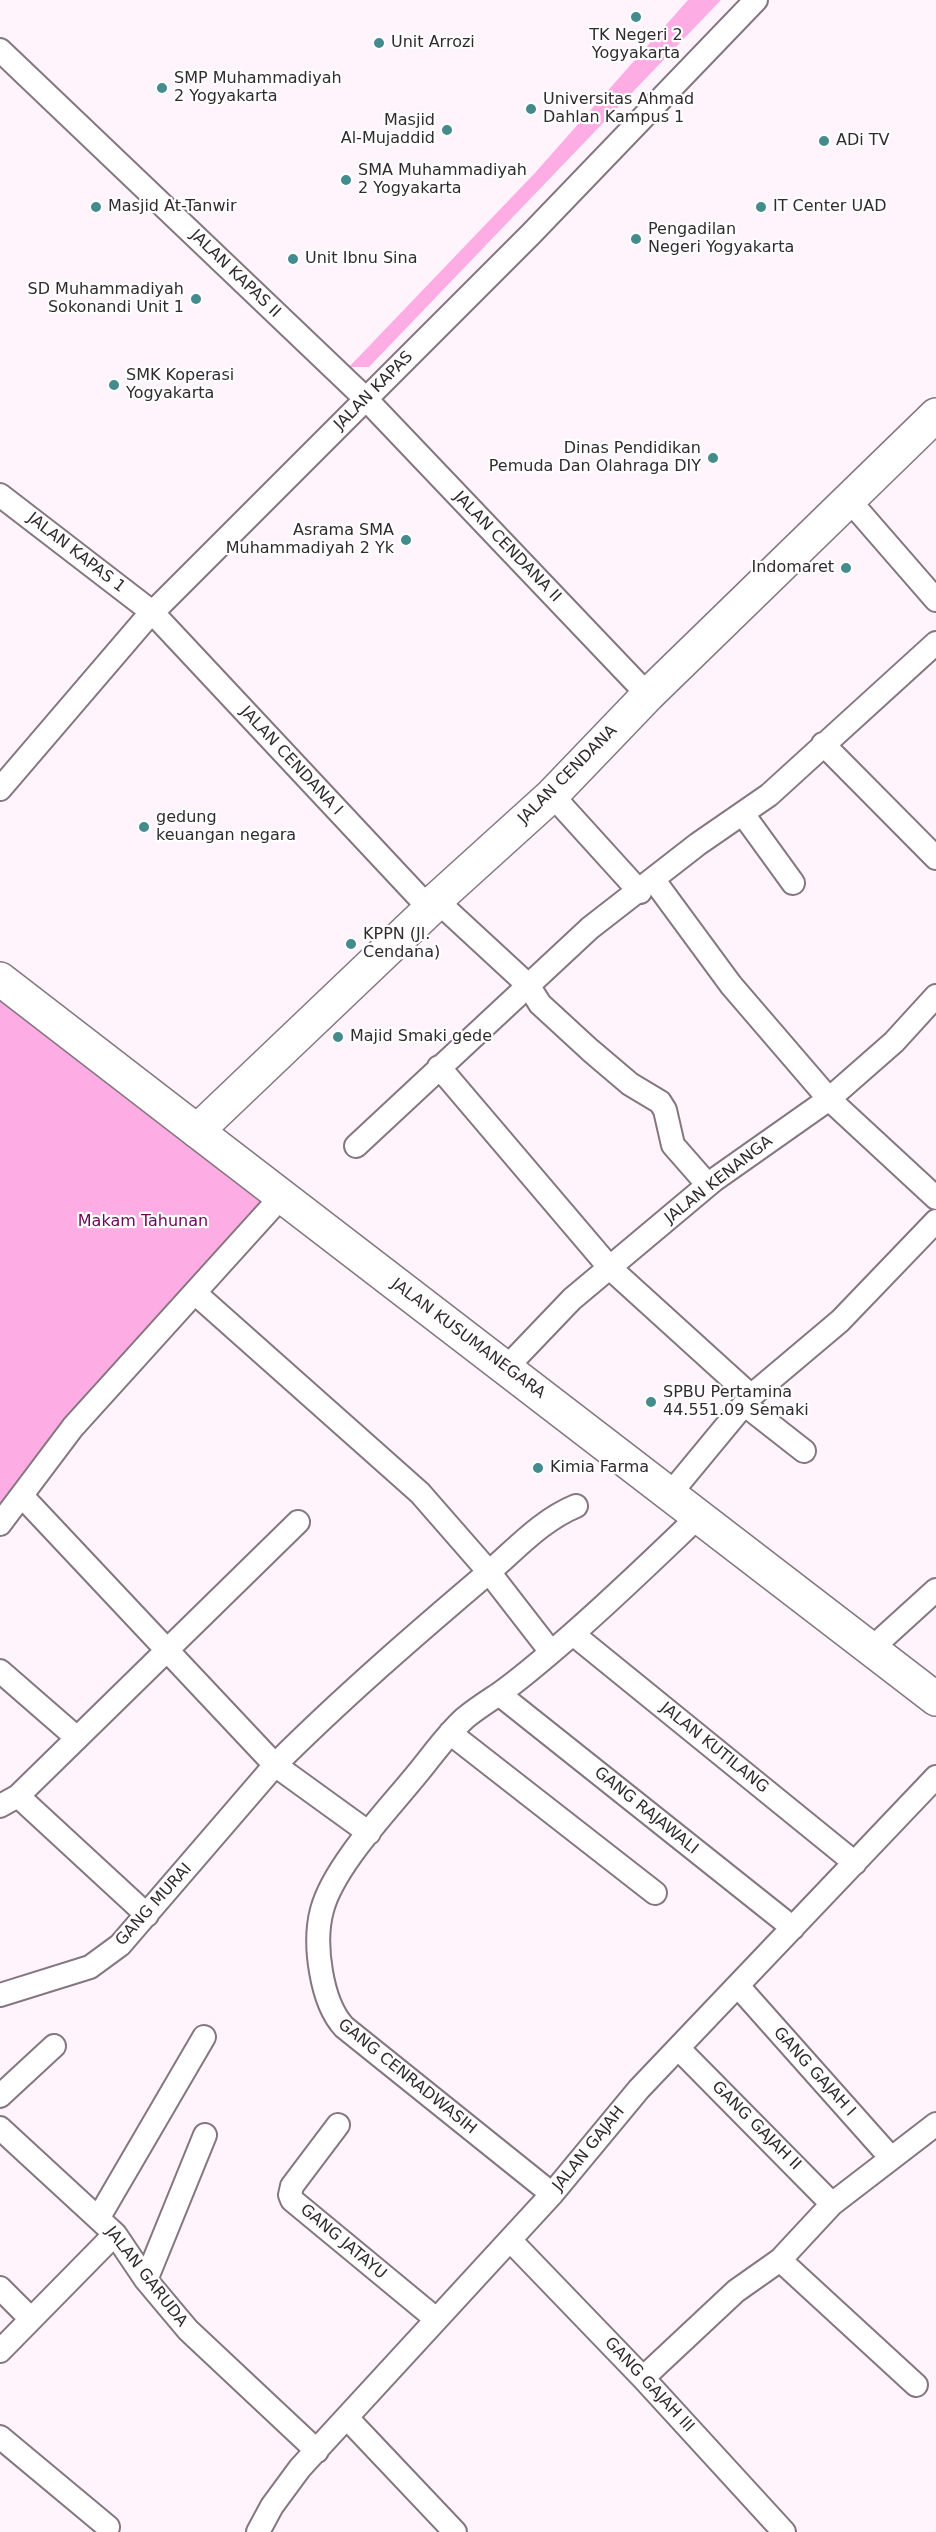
<!DOCTYPE html>
<html>
<head>
<meta charset="utf-8">
<style>
	body { margin:0 }
	canvas { display:block; background:#fff4fb }
</style>
</head>
<body>
<canvas width="936" height="2532"></canvas>
<script>
const c = document.querySelector('canvas').getContext('2d');
c.lineJoin = 'round';
function fill(path, color) {
  c.fillStyle = color;
  c.fill(path, 'evenodd');
}
function strokePath(path, color, width, dash) {
  c.strokeStyle = color;
  c.lineWidth = width;
  c.lineCap = dash ? 'butt' : 'round';
  c.setLineDash(dash || []);
  c.stroke(path);
}
function label(font, color, halo, rows, align = 'center') {
  c.font = font + ' "DejaVu Sans",sans-serif';
  c.lineWidth = 4.5;
  c.setLineDash([]);
  c.textBaseline = 'middle';
  c.strokeStyle = halo;
  c.fillStyle = color;
  for (const [text, x, y, turn = 0] of rows) {
    c.save();
    c.translate(x, y);
    c.rotate((+turn || 0) * Math.PI / 180);
    c.textAlign = isNaN(turn) ? turn : align;
    if (halo) c.strokeText(text, 0, 0);
    c.fillText(text, 0, 0);
    c.restore();
  }
}
const green = new Path2D(`
	M688 0H721L369 367H349L534 174Z
	M0 1001 271 1206 0 1532Z`);
const street = new Path2D(`
	M0 50 366 399 648 695
	M0 495 152 612 430 909
	M849 500 936 600
	M823 744 936 858
	M0 789 143 622 531 234 756 0
	M552 795 640 892
	M743 814 793 883
	M653 879 731 985 829 1099 936 1198
	M436 900 528 985 540 1004 590 1050 630 1084 660 1102 665 1110 673 1145 708 1185
	M439 1067 610 1268 751 1396
	M356 1146 590 928 698 844 769 795 936 643
	M195 1293 420 1493 489 1572 551 1652
	M506 1368 572 1299 714 1180 829 1099 894 1042 936 996
	M744 1404 804 1451
	M670 1494 751 1396 840 1321 936 1221
	M22 1496 275 1765 369 1833
	M0 1524 73 1427 282 1196
	M573 1634 855 1863
	M871 1649 936 1590
	M0 1671 77 1738
	M499 1694 793 1928
	M450 1733 655 1893
	M18 1796 147 1915
	M0 1806 18 1796 298 1522
	M738 1986 891 2158
	M0 1995 90 1967 120 1945 275 1765C343 1697 416 1634 489 1572 517 1548 542 1520 576 1506
	M679 2049 832 2204
	M0 2096 54 2046
	M338 2125 292 2186 290 2195 292 2200 436 2319
	M0 2128 115 2234 146 2280 188 2330 317 2451
	M552 2194 344 2027C321 2002 313 1943 322 1910 333 1868 384 1814 412 1780 430 1759 445 1736 465 1718 476 1709 487 1702 499 1694 523 1677 546 1657 569 1637 614 1598 656 1557 699 1516
	M99 2217 204 2037
	M510 2240 643 2378 784 2532
	M780 2260 916 2385
	M146 2280 205 2135
	M0 2288 30 2318
	M0 2351 115 2234
	M643 2378 736 2291 780 2260 832 2204 936 2124
	M348 2419 455 2532
	M0 2437 108 2527
	M258 2532 272 2506 300 2468 552 2194 639 2089 936 1777`);
const secondary = new Path2D(`
	M0 979 197 1131 430 909 436 900 552 795 648 695 936 415`);
const primary = new Path2D(`
	M197 1131 936 1699`);
const markers = [
	[636,17,6,"#438b8d"],
	[379,43,6,"#438b8d"],
	[162,88,6,"#438b8d"],
	[531,109,6,"#438b8d"],
	[447,130,6,"#438b8d"],
	[824,141,6,"#438b8d"],
	[346,180,6,"#438b8d"],
	[96,207,6,"#438b8d"],
	[761,207,6,"#438b8d"],
	[636,239,6,"#438b8d"],
	[293,259,6,"#438b8d"],
	[196,299,6,"#438b8d"],
	[114,385,6,"#438b8d"],
	[713,458,6,"#438b8d"],
	[406,540,6,"#438b8d"],
	[846,568,6,"#438b8d"],
	[144,827,6,"#438b8d"],
	[351,944,6,"#438b8d"],
	[338,1037,6,"#438b8d"],
	[651,1402,6,"#438b8d"],
	[538,1468,6,"#438b8d"]
];
const poiNames = [
	["TK Negeri 2",636,36,"center"],
	["Yogyakarta",636,54,"center"],
	["Unit Arrozi",391,43],
	["SMP Muhammadiyah",174,79],
	["2 Yogyakarta",174,97],
	["Universitas Ahmad",543,100],
	["Dahlan Kampus 1",543,118],
	["Masjid",435,121,"right"],
	["Al-Mujaddid",435,139,"right"],
	["ADi TV",836,141],
	["SMA Muhammadiyah",358,171],
	["2 Yogyakarta",358,189],
	["Masjid At-Tanwir",108,207],
	["IT Center UAD",773,207],
	["Pengadilan",648,230],
	["Negeri Yogyakarta",648,248],
	["Unit Ibnu Sina",305,259],
	["SD Muhammadiyah",184,290,"right"],
	["Sokonandi Unit 1",184,308,"right"],
	["SMK Koperasi",126,376],
	["Yogyakarta",126,394],
	["Dinas Pendidikan",701,449,"right"],
	["Pemuda Dan Olahraga DIY",701,467,"right"],
	["Asrama SMA",394,531,"right"],
	["Muhammadiyah 2 Yk",394,549,"right"],
	["Indomaret",834,568,"right"],
	["gedung",156,818],
	["keuangan negara",156,836],
	["KPPN (Jl.",363,935],
	["Cendana)",363,953],
	["Majid Smaki gede",350,1037],
	["SPBU Pertamina",663,1393],
	["44.551.09 Semaki",663,1411],
	["Kimia Farma",550,1468]
];
const streetNames = [
	["JALAN KAPAS II",235,274,44],
	["JALAN KAPAS",374,391,-45],
	["JALAN CENDANA II",507,547,46],
	["JALAN KAPAS 1",76,553,38],
	["JALAN CENDANA I",291,761,47],
	["JALAN CENDANA",568,775,-45],
	["JALAN KENANGA",719,1180,-38],
	["JALAN KUSUMANEGARA",468,1339,37],
	["JALAN KUTILANG",714,1748,39],
	["GANG RAJAWALI",646,1811,39],
	["GANG MURAI",154,1905,-48],
	["GANG GAJAH I",814,2072,48],
	["GANG CENRADWASIH",407,2077,39],
	["GANG GAJAH II",756,2126,45],
	["JALAN GAJAH",589,2149,-51],
	["GANG JATAYU",343,2242,40],
	["JALAN GARUDA",146,2277,52],
	["GANG GAJAH III",649,2385,47]
];
const parkNames = [
	["Makam Tahunan",143,1222]
];
fill(green, '#fdace4');
strokePath(street, '#857680', 26);
strokePath(secondary, '#857680', 36);
strokePath(primary, '#857680', 36);
strokePath(street, '#fff', 22);
strokePath(secondary, '#fff', 33);
strokePath(primary, '#fff', 33);
for (const [x, y, r, color] of markers) {
  const dot = new Path2D();
  dot.arc(x, y, r, 0, 2 * Math.PI);
  c.fillStyle = color;
  c.fill(dot);
  strokePath(dot, '#fff', 2);
}
label('16px', '#312b2f', '#fff', poiNames, 'left');
label('16px', '#312b2f', '#fff', streetNames);
label('16px', '#6c0658', '#fff', parkNames);
</script>
</body>
</html>
